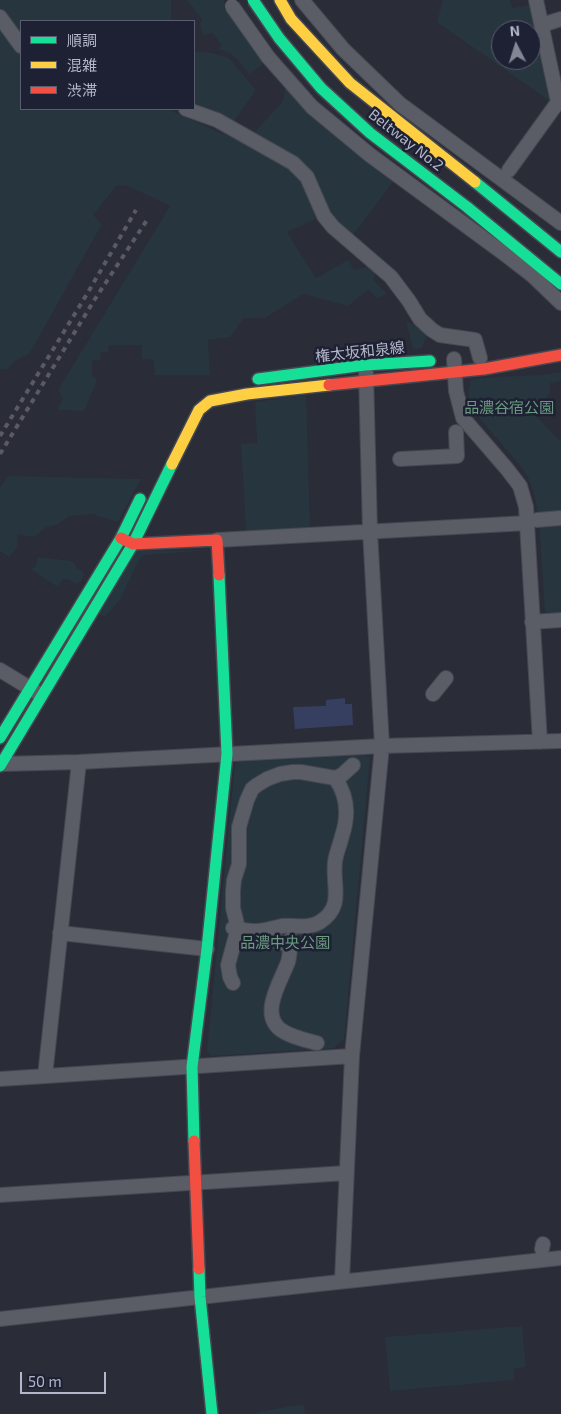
<!DOCTYPE html>
<html>
<head>
<meta charset="utf-8">
<style>
	body { margin:0 }
	#map { position:relative; width:561px; height:1414px; overflow:hidden; background:#2a2c38; font-family:"Exo 2","Noto Sans JP",sans-serif }
	canvas { display:block }
	.legend { position:absolute; left:20px; top:20px; width:175px; height:90px; box-sizing:border-box; background:#1d2133; border:1px solid #595d6f; margin:0; padding:6px 9px; list-style:none; font-size:15px; color:#b4b7c9 }
	.legend li { display:flex; align-items:center; gap:10px; height:25px }
	.legend b { width:25px; border:1px solid #595d6f }
	.north { position:absolute; left:491px; top:20px; width:50px; height:50px; box-sizing:border-box; background:#1d2133; border:1px solid #595d6f; border-radius:50%; rotate:355deg; font-size:14px; font-weight:700; line-height:20px; text-align:center; color:#b4b7c9 }
	.north::after { content:''; display:block; margin:auto; width:18px; height:22px; background:#848696; clip-path:polygon(50% 0,100% 100%,50% 72%,0 100%) }
	.scale { position:absolute; left:20px; top:1372px; width:86px; height:22px; box-sizing:border-box; border:2px solid #b4b7c9; border-top:0; padding-left:6px; font-size:15px; line-height:18px; white-space:nowrap; color:#b4b7c9; -webkit-text-stroke:4px #1d2133; paint-order:stroke }
</style>
</head>
<body>
<div id="map">
<canvas width="561" height="1414"></canvas>
<ul class="legend">
<li><b style="height:6px;background:#16e098"></b>順調</li>
<li><b style="height:6px;background:#ffcf43"></b>混雑</li>
<li><b style="height:6px;background:#f24e42"></b>渋滞</li>
</ul>
<div class="north">N</div>
<div class="scale">50 m</div>
</div>
<script>
const c = document.querySelector('canvas').getContext('2d');
c.lineJoin = 'round';
function fill(path, color) {
  c.fillStyle = color;
  c.fill(path, 'evenodd');
}
function strokePath(path, color, width, dash) {
  c.strokeStyle = color;
  c.lineWidth = width;
  c.lineCap = dash ? 'butt' : 'round';
  c.setLineDash(dash || []);
  c.stroke(path);
}
function label(font, color, halo, rows, align = 'center') {
  c.font = font + ' "Exo 2","Noto Sans JP",sans-serif';
  c.lineWidth = 5;
  c.setLineDash([]);
  c.textBaseline = 'middle';
  c.strokeStyle = halo;
  c.fillStyle = color;
  for (const [text, x, y, turn = 0] of rows) {
    c.save();
    c.translate(x, y);
    c.rotate((+turn || 0) * Math.PI / 180);
    c.textAlign = isNaN(turn) ? turn : align;
    if (halo) c.strokeText(text, 0, 0);
    c.fillText(text, 0, 0);
    c.restore();
  }
}
const green = new Path2D(`
	M0 0H171V21H21V43L0 14Z
	M186 0H223L264 60 262 65 249 74C241 64 234 51 219 50V47H222L213 33 203 35 200 23 202 20 192 6Z
	M443 0H510L512 8 532 4 551 102 437 22ZM501 30H531V60H501Z
	M0 20 21 51V109H167L269 154 298 172 310 195 316 219 287 232 316 278 348 260 354 270 371 266 378 270 373 280 387 294 377 298 368 290 348 306 303 294 265 318H244L230 337 208 340 210 375H155L153 359H142V345H109L108 352H101L100 360H92V376L96 378 97 381 84 411 57 410 63 399 58 390 170 206 128 186 117 185 93 215 102 224 30 353 15 361 8 369 0 370Z
	M194 51 212 53 229 58 256 90 232 124 194 109Z
	M285 79 395 179 352 236 333 220 316 187 255 136V132L282 102 285 93Z
	M406 320 413 325 428 332 422 348 413 349Z
	M561 372V381L550 383V392L536 414 537 417 561 442V618L551 617 545 612 539 520 535 497 529 479 519 464 474 412C468 401 467 392 471 380L478 378 539 375Z
	M306 395 310 527 246 532 241 444 257 443 255 402Z
	M8 476 141 479 118 522 91 514 69 516 57 525 46 527 37 535 31 537 17 534 18 546 9 557 0 551V487Z
	M212 550 145 555 140 558 120 600 105 617 99 614 136 551Z
	M39 557 72 561 76 565 77 569 81 570 84 574 81 582 76 584 68 579H63L58 587 30 569 36 567 37 558Z
	M364 753 370 758 344 1039 334 1048 212 1056 207 1051 235 764 241 760Z
	M522 1326 526 1367 514 1369V1380L390 1391 385 1337Z
	M304 1405 305 1414H251L290 1406Z`);
const water = new Path2D(`
	M345 698V704H352L353 725 295 729 293 707 326 706V700Z`);
const street = new Path2D(`
	M302 0 343 49 400 104 561 223
	M0 17 21 46
	M542 25 561 19
	M268 57 312 107 370 155 502 252 533 276 561 303
	M186 109 217 120 293 163 307 177 324 216 333 227 391 277 409 301 420 319 432 330 440 335 475 340 480 358
	M509 170 558 102 536 0
	M454 359 456 391 463 418 507 469 520 486 526 507 540 742
	M400 459 457 456 456 432
	M537 520 561 518
	M217 540 528 523
	M532 622 561 620
	M0 670 38 693
	M433 694 446 678
	M0 764 79 762 382 746 561 741
	M233 928C241 929 248 931 256 931 265 931 273 928 282 926 295 925 309 929 320 922 345 906 332 885 335 862 336 853 340 845 342 836 349 815 348 796 335 778
	M60 933 207 949
	M291 939C290 947 290 955 288 962 281 981 259 1014 281 1030 291 1037 305 1040 317 1043
	M277 940 279 943H291
	M233 983 230 977 228 965 238 928 233 908V891L234 880 239 864V827L247 800 252 789 257 785 267 779 280 774 293 772H301L335 778 342 775 353 765
	M45 1076 79 762
	M0 1079 352 1056
	M0 1195 347 1173
	M542 1249 543 1244
	M342 1280 352 1056 382 746 370 531 366 373
	M0 1319C187 1299 374 1277 561 1258`);
const fast = new Path2D(`
	M279 38 321 88 370 133 467 207 561 284
	M475 182 561 252
	M258 379 365 365 430 361
	M0 738 121 538 140 499
	M0 766 133 544 172 464
	M194 1141 192 1067 207 949 227 754 219 575
	M199 1269 200 1297 212 1414`);
const slow = new Path2D(`
	M280 0 291 19 350 83 475 182
	M172 464 199 410 210 401 247 394 329 385`);
const jam = new Path2D(`
	M329 385 484 369 561 355
	M121 538 133 544 217 540 219 575
	M194 1141 199 1269`);
const rail = new Path2D(`
	M0 436 87 294 136 210
	M0 454 95 299 149 217`);
const streetBridge = new Path2D(`
	M232 6 268 57`);
const fastBridge = new Path2D(`
	M253 0 279 38`);
const streetNames = [
	["Beltway No.2",406,140,38],
	["権太坂和泉線",360,352,-6]
];
const parkNames = [
	["品濃谷宿公園",509,408],
	["品濃中央公園",285,943]
];
fill(green, '#27353e');
fill(water, '#373f61');
strokePath(street, '#464851', 16);
strokePath(fast, '#464851', 14);
strokePath(slow, '#464851', 14);
strokePath(jam, '#464851', 14);
strokePath(street, '#5a5c66', 14);
strokePath(fast, '#16e098', 11);
strokePath(slow, '#ffcf43', 11);
strokePath(jam, '#f24e42', 11);
strokePath(rail, '#595a64', 4, [5, 5]);
strokePath(streetBridge, '#464851', 16, []);
strokePath(fastBridge, '#454752', 14, []);
strokePath(streetBridge, '#5a5c66', 14);
strokePath(fastBridge, '#16e098', 11);
label('15px', '#b4b7c9', '#1d2133', streetNames);
label('15px', '#6b9a80', '#1d2133', parkNames);
</script>
</body>
</html>
